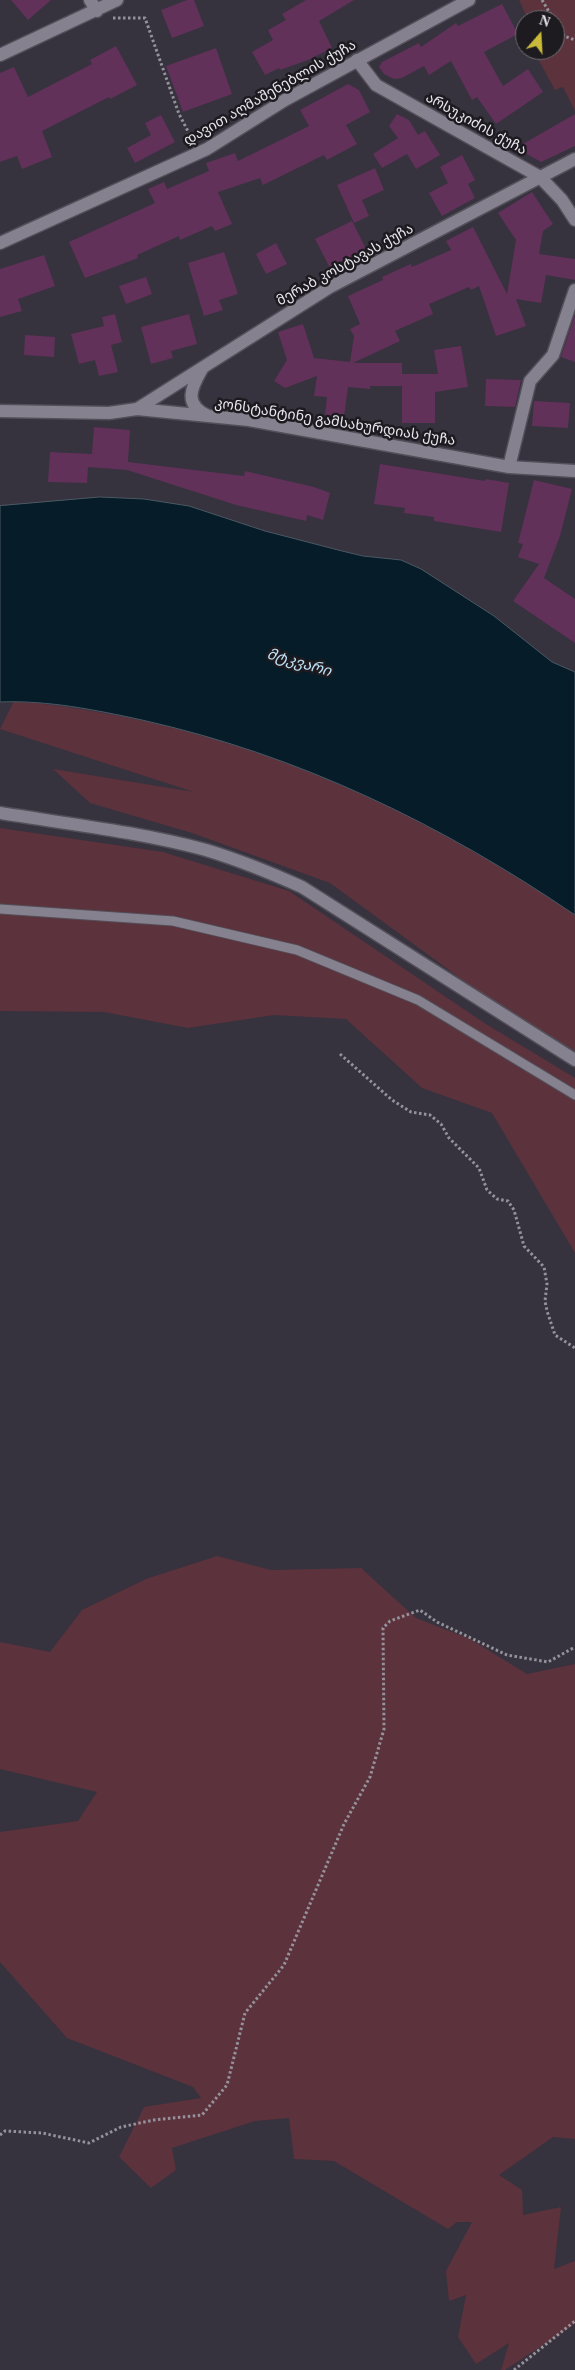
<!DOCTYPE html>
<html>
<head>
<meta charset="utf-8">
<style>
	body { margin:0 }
	#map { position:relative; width:575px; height:2370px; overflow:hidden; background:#36323e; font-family:Georgia,serif }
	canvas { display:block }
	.north { position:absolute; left:515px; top:10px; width:50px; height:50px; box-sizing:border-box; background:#1d1b20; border:1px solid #6f6d72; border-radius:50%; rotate:19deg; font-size:14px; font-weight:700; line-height:20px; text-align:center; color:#e9e7ee }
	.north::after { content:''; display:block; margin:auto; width:18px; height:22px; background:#caba3a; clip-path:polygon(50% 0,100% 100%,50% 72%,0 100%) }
</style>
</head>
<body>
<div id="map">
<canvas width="575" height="2370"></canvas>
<div class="north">N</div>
</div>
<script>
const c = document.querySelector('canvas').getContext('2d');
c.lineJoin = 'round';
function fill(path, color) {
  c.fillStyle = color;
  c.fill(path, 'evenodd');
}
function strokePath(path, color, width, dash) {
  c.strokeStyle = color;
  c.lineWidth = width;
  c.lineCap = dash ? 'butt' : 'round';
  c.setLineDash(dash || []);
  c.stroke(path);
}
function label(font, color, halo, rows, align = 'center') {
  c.font = font + ' Georgia,"Noto Sans Georgian",serif';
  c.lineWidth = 5;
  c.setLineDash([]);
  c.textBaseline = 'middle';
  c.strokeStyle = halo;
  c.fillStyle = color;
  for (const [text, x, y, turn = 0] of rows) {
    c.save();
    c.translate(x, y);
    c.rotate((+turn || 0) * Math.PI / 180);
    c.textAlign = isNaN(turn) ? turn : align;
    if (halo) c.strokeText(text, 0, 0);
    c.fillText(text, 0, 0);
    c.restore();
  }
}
const green = new Path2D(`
	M519 0H575V111L563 87 555 90 533 50H555V20H528Z
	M14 701C220 719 405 800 575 915V1051L479 992 330 883 192 833 90 803 53 769 194 792 0 729Z
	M0 828 163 852 289 891 486 1024 575 1078V1253L492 1113 422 1088 346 1019 274 1015 188 1028 104 1012 0 1011Z
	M217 1556 271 1570 361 1568 416 1618 470 1639 527 1674 575 1664V2139L553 2137 499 2175 522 2190 523 2215 561 2207 554 2269 575 2261V2324L505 2370H501L509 2343 476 2364 458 2337 466 2295 449 2301 446 2271 472 2222H457L448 2229 334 2161 294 2159 289 2118 255 2121 172 2148 176 2170 151 2188 119 2157 144 2107 201 2098 193 2087 67 2038 0 1962V1832L78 1821 97 1792 0 1769V1642L50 1652 82 1610 146 1579Z`);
const water = new Path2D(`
	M100 497 144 499 189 506 265 531 342 551 363 556 401 560 421 569 494 616 552 662 575 672V915C443 825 299 755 142 720 96 710 47 700 0 702V506Z`);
const building = new Path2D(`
	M11 0H51L28 20Z
	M187 0H194L204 26 172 38 161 10Z
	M306 0H354L319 21 332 48 308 60 280 70 279 68 265 75 252 52 273 40 268 30 286 20 282 14Z
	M502 4 518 34 484 52 503 86 528 69 543 92 496 124 477 97 472 100 451 61 429 75 424 66 402 78 394 79 384 74 379 67 382 62 419 43 421 47 456 23 458 26Z
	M116 46 137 85 110 99 109 97 42 131 52 157 22 169 17 156 0 162V73L14 67 28 97 92 64 90 60Z
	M216 48 232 94 183 112 166 66Z
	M348 84 359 90 370 112 346 125 357 144 327 160 324 155 263 185 260 178 218 192 232 224 215 231 212 226 180 240 179 236 137 255 138 258 85 278 69 242 155 203 148 189 164 182 167 189 209 171 206 163 235 153 238 161 309 126 300 110Z
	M397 114 409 120 418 135 425 131 440 155 416 169 407 154 382 168 373 154 398 138 389 126Z
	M575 114V146L541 162 516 148Z
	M161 115 175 142 135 163 127 148 151 135 145 123Z
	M462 155 475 180 468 184 475 198 442 216 429 193 448 183 440 167Z
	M375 168 384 190 362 200 369 216 354 223 337 185Z
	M532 192 553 224 543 231 539 254 575 259V280L546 275 541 303 516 299 526 326 496 336 479 286 471 290 469 287 429 304 433 314 395 331 400 341 353 363H402V374H438L434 350 461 346 468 387 435 392V423H402V386H370V389L348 387 344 417 325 415 327 397 314 396 317 376 285 388 274 381 287 360 278 332 303 324 314 358 350 362 354 336 350 329 360 324 348 296 383 280 382 277 411 264 412 267 451 250 446 241 473 227 507 294 516 240 498 213Z
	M352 221 366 249 330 268 315 239Z
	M276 243 287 264 266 274 256 254Z
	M224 252 238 294 219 300 223 310 204 316 188 263Z
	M44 255 55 286 18 299 22 311 0 317V269Z
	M146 277 152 294 126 304 119 286Z
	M115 314 122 342 111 345 118 372 99 376 95 360 79 364 71 334 104 326 102 317Z
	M189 314 197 344 171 351 173 358 151 364 141 327Z
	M575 315V362L561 357Z
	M25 335 55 337 54 357 24 355Z
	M486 379 521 380 515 407 485 406Z
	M534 401 570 403 568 428 532 426Z
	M94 427 130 430 128 462 244 476 245 471 314 487 330 493 323 520 307 515 306 521 236 505 127 470 88 467 87 483 48 482 50 452 92 454Z
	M380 464 485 481 486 479 509 483 501 532 434 521V517L404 513 405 508 374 504Z
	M534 480 572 489 560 536 544 578 575 599V643L513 601 539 564 518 557 523 544 518 543Z`);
const path = new Path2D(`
	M542 0 554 20
	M113 18H145L179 114 191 137
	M555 21 564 36 575 40
	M340 1054 392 1100 411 1112 430 1115 441 1124 449 1138 479 1168 487 1190 497 1199 508 1201 514 1210 524 1246 544 1267 547 1284 545 1301 547 1311 555 1335 575 1348
	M0 2135 5 2131 42 2133 89 2143 121 2127 154 2120 202 2115 227 2085 245 2013 284 1965 344 1824 370 1777 384 1729 383 1628 390 1621 420 1610 437 1622 507 1655 548 1662 575 1647
	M514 2370 575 2321`);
const lane = new Path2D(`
	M0 909 173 921 297 950 418 1000 575 1095`);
const street = new Path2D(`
	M90 0 97 11
	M0 55 117 0
	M357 60 376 85 540 177 562 200 575 220
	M202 369C191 388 183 404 208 416
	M137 409 249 420 509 467 575 471
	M509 467 530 381 553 355 575 290`);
const secondary = new Path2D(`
	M0 243 207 149 285 100 469 0
	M0 411 109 413 137 409 330 287 575 159
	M0 813C69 824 139 832 206 850 239 860 271 873 302 887L575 1060`);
const streetNames = [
	["დავით აღმაშენებლის ქუჩა",270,93,-30],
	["არსუკიძის ქუჩა",476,124,29],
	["მერაბ კოსტავას ქუჩა",345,265,-29],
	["კონსტანტინე გამსახურდიას ქუჩა",335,422,9]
];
const waterNames = [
	["მტკვარი",299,663,16]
];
fill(green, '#5c323c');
fill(water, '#061c28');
strokePath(water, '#4a5963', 1);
fill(building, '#61315a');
strokePath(lane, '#534f59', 11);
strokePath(street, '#534f59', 15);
strokePath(secondary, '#534f59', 15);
strokePath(path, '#95929b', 3, [2.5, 2.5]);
strokePath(lane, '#85818e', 9);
strokePath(street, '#85818e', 12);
strokePath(secondary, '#85818e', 12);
label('14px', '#e9e7ee', '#1d1b20', streetNames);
label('italic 15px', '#bee1f7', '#1d1b20', waterNames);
</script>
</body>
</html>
